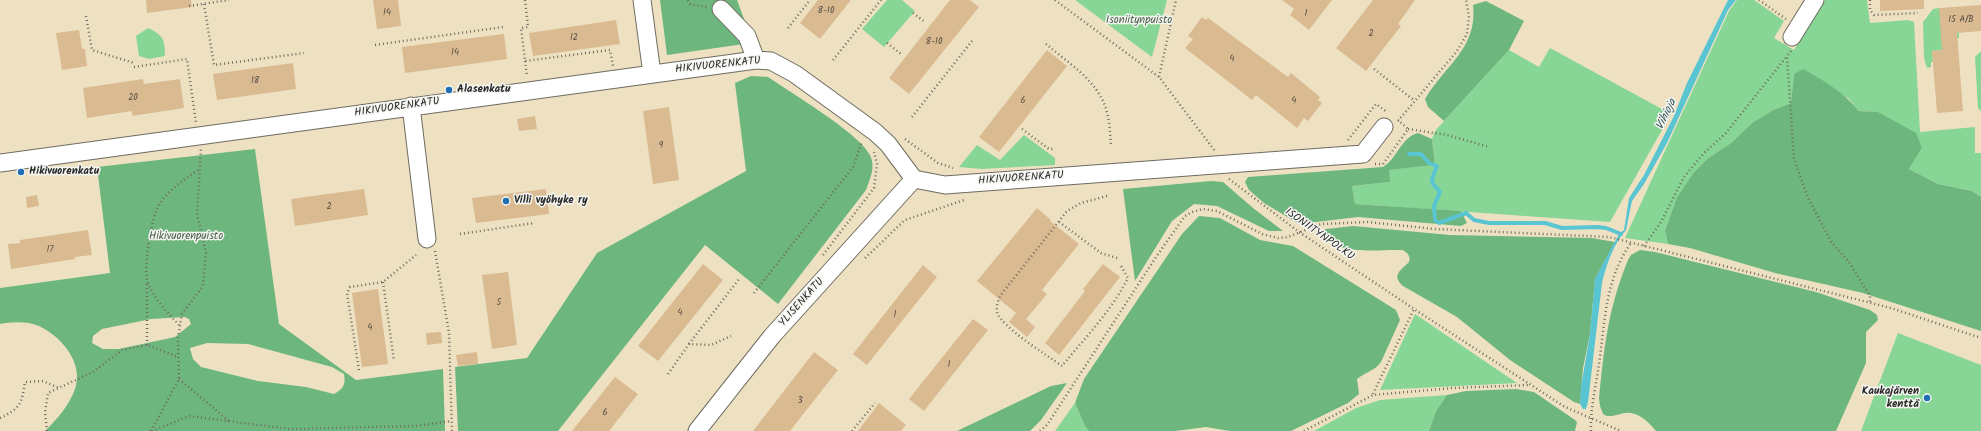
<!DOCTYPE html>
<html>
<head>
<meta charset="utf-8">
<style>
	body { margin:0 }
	canvas { display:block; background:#ede1c2 }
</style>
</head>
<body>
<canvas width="1981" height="431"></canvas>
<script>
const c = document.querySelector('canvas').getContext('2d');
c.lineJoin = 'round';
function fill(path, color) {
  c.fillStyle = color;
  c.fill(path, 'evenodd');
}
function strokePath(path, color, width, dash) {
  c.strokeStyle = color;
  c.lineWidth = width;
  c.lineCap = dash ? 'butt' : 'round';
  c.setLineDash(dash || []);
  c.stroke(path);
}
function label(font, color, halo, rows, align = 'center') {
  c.font = font + ' Kalam,sans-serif';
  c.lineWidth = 3;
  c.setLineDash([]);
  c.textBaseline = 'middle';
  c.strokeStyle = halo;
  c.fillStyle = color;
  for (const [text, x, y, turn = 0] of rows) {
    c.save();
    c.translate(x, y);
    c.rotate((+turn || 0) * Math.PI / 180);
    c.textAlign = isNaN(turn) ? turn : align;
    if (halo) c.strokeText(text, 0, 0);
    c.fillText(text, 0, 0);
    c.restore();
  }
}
const green = new Path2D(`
	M887 0H902L915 11 884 47 862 29Z
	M1075 0H1167L1152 57Z
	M1737 0H1754L1784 21 1774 38 1794 50 1825 0H1867L1870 23 1908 20 1914 22 1920 132 1975 127V153H1981V197L1972 191 1938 184 1909 169 1922 148 1878 112 1859 111 1848 98 1794 74 1791 103 1773 110 1752 123 1731 143 1707 159 1694 172 1677 197 1665 229 1668 244 1625 238 1729 11Z
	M1939 8 1959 32V38L1944 39V50L1932 51 1933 62H1931V67L1927 68 1924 58 1923 22 1933 9Z
	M148 28C163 35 165 39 165 56L149 59 139 56 136 36Z
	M1550 48 1671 114 1610 222 1355 204 1352 186 1390 182 1388 170 1435 165 1432 139 1435 131 1509 50 1539 67Z
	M1981 51V111L1978 108 1975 57Z
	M1024 135 1055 158V165L982 169 959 167 977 145 1000 160Z
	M1415 314 1517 383 1380 390Z
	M1898 333 1981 365V431H1861Z
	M1447 395 1436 411 1429 431H1314L1356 408 1380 400Z
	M1075 403 1085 426 1089 431H1055Z`);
const forest = new Path2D(`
	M660 0H737L747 27 744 44 667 55Z
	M1486 1 1524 21 1509 50 1444 121 1428 107 1425 99C1445 65 1478 48 1473 5Z
	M1803 69C1825 81 1843 92 1859 111L1878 112 1916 133 1922 148 1909 169 1938 184 1972 191 1981 197V331L1863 293 1775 273 1690 248 1668 244 1665 230 1677 197 1694 172 1707 159 1731 143 1752 123 1773 110 1791 103 1794 74Z
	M751 76 768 77C791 93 859 133 870 155 876 167 870 179 866 190L778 304 705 245 558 431H458L455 367 527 358 597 253 746 171 735 83Z
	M1418 133 1432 139 1435 165 1389 170 1390 182 1352 186 1355 204 1461 211 1467 223 1461 226 1358 217 1299 224 1264 203 1249 190 1245 182 1248 177 1383 167C1397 159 1401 137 1418 133Z
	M255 149 279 324 356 380 443 369 445 431H45C57 419 69 406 75 389 84 363 62 337 39 326 27 321 12 322 0 324V288L110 273 97 167ZM185 317 189 319 191 324 175 337 119 349H103L92 343 93 336 102 329 151 319ZM207 343 248 344 332 367 344 374C346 385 343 389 334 394L306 387 258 381 201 367 193 359 190 348Z
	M1211 181 1223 182 1253 208 1283 231H1269L1217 206 1194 204 1172 221 1135 281 1123 189Z
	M1199 216 1220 218 1260 240 1293 246 1396 310 1400 320 1381 362C1375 371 1365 372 1357 379L1359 394 1348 403 1291 431H1230L1206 427 1175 431H1089L1085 426 1075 403 1084 379 1182 234Z
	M1353 226 1450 235 1592 238 1615 242 1595 279 1590 334 1583 368 1580 404 1574 402 1510 360 1457 317 1403 286C1391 275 1401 270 1409 262 1411 256 1407 252 1402 250 1380 249 1338 256 1324 236V230L1326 229Z
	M1640 250 1655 252 1816 292 1870 310 1877 315 1878 320 1866 332V363L1836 431H1656C1649 423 1642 415 1631 413 1621 411 1612 420 1603 414L1600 406 1599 399C1604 347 1608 309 1628 260L1631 255Z
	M1067 383 1041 420 1030 431H957L1051 386Z
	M1516 389 1534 392 1575 420 1577 422 1575 431H1429L1436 411 1447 395 1466 391Z`);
const water = new Path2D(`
	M1728 0H1736L1728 10 1667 143 1644 184 1632 201 1626 230C1614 243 1606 265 1602 283L1588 402 1586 409H1583L1580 404 1581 387 1590 334 1595 279 1619 234 1624 230 1629 198 1644 175 1674 116 1687 83Z`);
const stream = new Path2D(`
	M1409 154H1421L1429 163 1437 166 1432 179 1433 184 1440 192 1434 206 1435 220 1439 223 1466 213 1474 220 1489 223H1545L1562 228 1597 227 1606 228 1621 234`);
const building = new Path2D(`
	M146 0H191L192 7 147 13Z
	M373 0H398L401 26 377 29Z
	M818 0H851L820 39 800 23Z
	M950 0H970L979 7 909 94 889 78Z
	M1282 0H1332L1309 30 1290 15 1294 9Z
	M1373 0H1415L1398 24 1401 26 1366 71 1336 48Z
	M1880 0H1924V9L1880 11Z
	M1981 5V31L1957 33 1963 111 1937 113 1932 51 1942 50 1939 8Z
	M1202 17 1206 20 1208 18 1288 77 1291 73 1320 97 1318 100 1322 103 1308 121 1304 118 1297 128 1256 95 1252 100 1185 48 1193 39 1188 36Z
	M616 20 620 44 533 56 529 33Z
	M79 30 82 49H85L87 66 62 70 56 33Z
	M504 34 507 59 405 73 402 47Z
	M1047 50 1067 66 999 152 979 137Z
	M293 63 296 89 217 100 213 74Z
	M143 79 144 84 180 79 184 108 132 116V111L87 118 83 88Z
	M669 107 679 180 653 184 643 111Z
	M535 116 537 129 519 131 517 119Z
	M364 189 368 215 295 226 291 199Z
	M546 189 549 214 476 223 472 198Z
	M37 195 39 206 27 208 26 197Z
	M1037 208 1051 220 1050 221 1079 244 1042 290 1047 294 1026 319 1035 327 1027 337 1009 322 1016 313 977 281Z
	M88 230 92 255 75 257V259L11 269 8 244 20 243V240Z
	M703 264 723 280 658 361 638 346Z
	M1103 264 1120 277 1059 355 1045 343 1085 291 1083 289Z
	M923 265 937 277 867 365 853 354Z
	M508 272 517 345 492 349 482 275Z
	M378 289 388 364 362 367 352 293Z
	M973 319 988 330 924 411 909 399Z
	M441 332 442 343 427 345 426 333Z
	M477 352 478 364 458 366 456 355Z
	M814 352 838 370 790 431H753Z
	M615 377 638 394 609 431H572Z
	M879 403 906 425 901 431H858Z`);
const path = new Path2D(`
	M525 0 528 27 521 28 525 61 610 50 613 66
	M688 0 690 4 707 7
	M1055 0 1159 77 1215 151
	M1759 0 1786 19
	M1870 0V10L1874 15 1918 13
	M204 4 214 65 304 53
	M189 6 229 0
	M913 13 925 22
	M86 16 92 50 134 63
	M788 28 810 0
	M887 43 901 54
	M1046 44C1067 62 1098 81 1106 109 1110 121 1110 134 1111 146
	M375 45 503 27
	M1791 51 1787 56 1794 159 1808 198 1832 243 1849 262 1870 296V303
	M833 60 881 0
	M525 61 527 76
	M134 67 187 59 196 123
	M1374 69 1415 101
	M1159 77 1176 0
	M912 117 972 41
	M1398 121 1457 51 1467 34 1469 16 1466 0
	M1022 129 1049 149H1055
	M1408 129 1447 135 1489 147
	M905 139 938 163 953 168
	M1348 140 1376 104 1387 112
	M1375 164H1383L1408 129 1398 120
	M1229 179 1299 232 1414 309 1565 407 1621 431
	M1107 196 1081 203 1067 211 1000 296C998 301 996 307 997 312 1000 326 1048 356 1062 366 1085 338 1112 310 1128 278L1121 266
	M1059 222 1101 253 1120 259
	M460 234 534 223
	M1644 246 1661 222 1684 177 1704 153 1726 133 1787 56
	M435 251 449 333 452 431
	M823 255 874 188 877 164 874 152
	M865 258 905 220 964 200
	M383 282 394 361
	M754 293 853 167 862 141
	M179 325C168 313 152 297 147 280 144 267 151 217 159 205 167 191 186 178 200 169
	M689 344 739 279
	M147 345V281
	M359 370 347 293 350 287 383 282 416 255
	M668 374 689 344 711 345 731 336
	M179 379 230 422
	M1373 394 1414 309
	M0 418C20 409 22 403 25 382L43 381 59 388
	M47 431 45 412 48 393 93 372 122 350 147 345 178 357
	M151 431 179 379 178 338 182 314 203 286 206 253 197 214 201 149
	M152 431 189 416 290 429 416 426 451 421
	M852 431 875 403
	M1040 431 1047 425 1156 257 1185 216 1192 212 1203 209 1217 211 1262 234 1278 238 1288 237 1321 224 1368 222 1435 229 1609 237 1891 308 1981 338
	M1304 431 1373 395 1453 388 1530 385
	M1591 431C1590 409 1596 386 1599 364 1605 322 1605 279 1631 243`);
const minor = new Path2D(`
	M642 0 652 74
	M721 9 747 36 756 60
	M1792 37 1815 0
	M411 106 427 239
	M0 163 756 60 771 61 795 74 875 132 888 144 914 179 945 185 1363 154 1384 127
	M697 431 772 336 914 179`);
const markers = [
	[449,90,4,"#1f6fb2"],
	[21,172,4,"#1f6fb2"],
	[506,201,4,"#1f6fb2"],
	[1927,398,4,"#1f6fb2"]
];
const numberNames = [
	["8-10",826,11],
	["14",387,13],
	["1",1306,14],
	["15 A/B",1961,20],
	["2",1371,34],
	["12",574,38],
	["8-10",934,42],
	["14",455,53],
	["4",1232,59],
	["18",255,81],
	["20",133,98],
	["6",1023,101],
	["4",1294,101],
	["9",661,146],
	["2",329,207],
	["17",50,250],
	["5",499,303],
	["4",680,313],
	["1",895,315],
	["4",370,328],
	["1",949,365],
	["3",800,401],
	["6",605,413]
];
const parkNames = [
	["Isoniitynpuisto",1139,21],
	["Hikivuorenpuisto",186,237]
];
const streetNames = [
	["HIKIVUORENKATU",718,66,-6],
	["HIKIVUORENKATU",397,108,-8],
	["HIKIVUORENKATU",1021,179,-4],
	["ISONIITYNPOLKU",1319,235,35],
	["YLISENKATU",802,303,-48]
];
const poiNames = [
	["Alasenkatu",457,90],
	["Hikivuorenkatu",29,172],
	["Villi vyöhyke ry",514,201],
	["Kaukajärven",1919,392,"right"],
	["kenttä",1919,405,"right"]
];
const waterNames = [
	["Vihioja",1667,115,-64]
];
fill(green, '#87d695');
fill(forest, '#6db77e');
fill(water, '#59c4d2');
strokePath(stream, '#59c4d2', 4);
fill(building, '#daba91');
strokePath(minor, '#6f6b60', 19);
strokePath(path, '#6f6b60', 2.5, [1, 3]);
strokePath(minor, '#fff', 17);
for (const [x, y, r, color] of markers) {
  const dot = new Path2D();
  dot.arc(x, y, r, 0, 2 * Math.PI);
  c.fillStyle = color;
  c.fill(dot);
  strokePath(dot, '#f6f6f2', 1.5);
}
label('9px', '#574f44', null, numberNames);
label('11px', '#475e4b', '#f6f6f2', parkNames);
label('11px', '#2b2b2b', '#f6f6f2', streetNames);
label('bold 11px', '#2b2b2b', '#f6f6f2', poiNames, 'left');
label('italic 12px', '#39595d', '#f6f6f2', waterNames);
</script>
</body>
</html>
